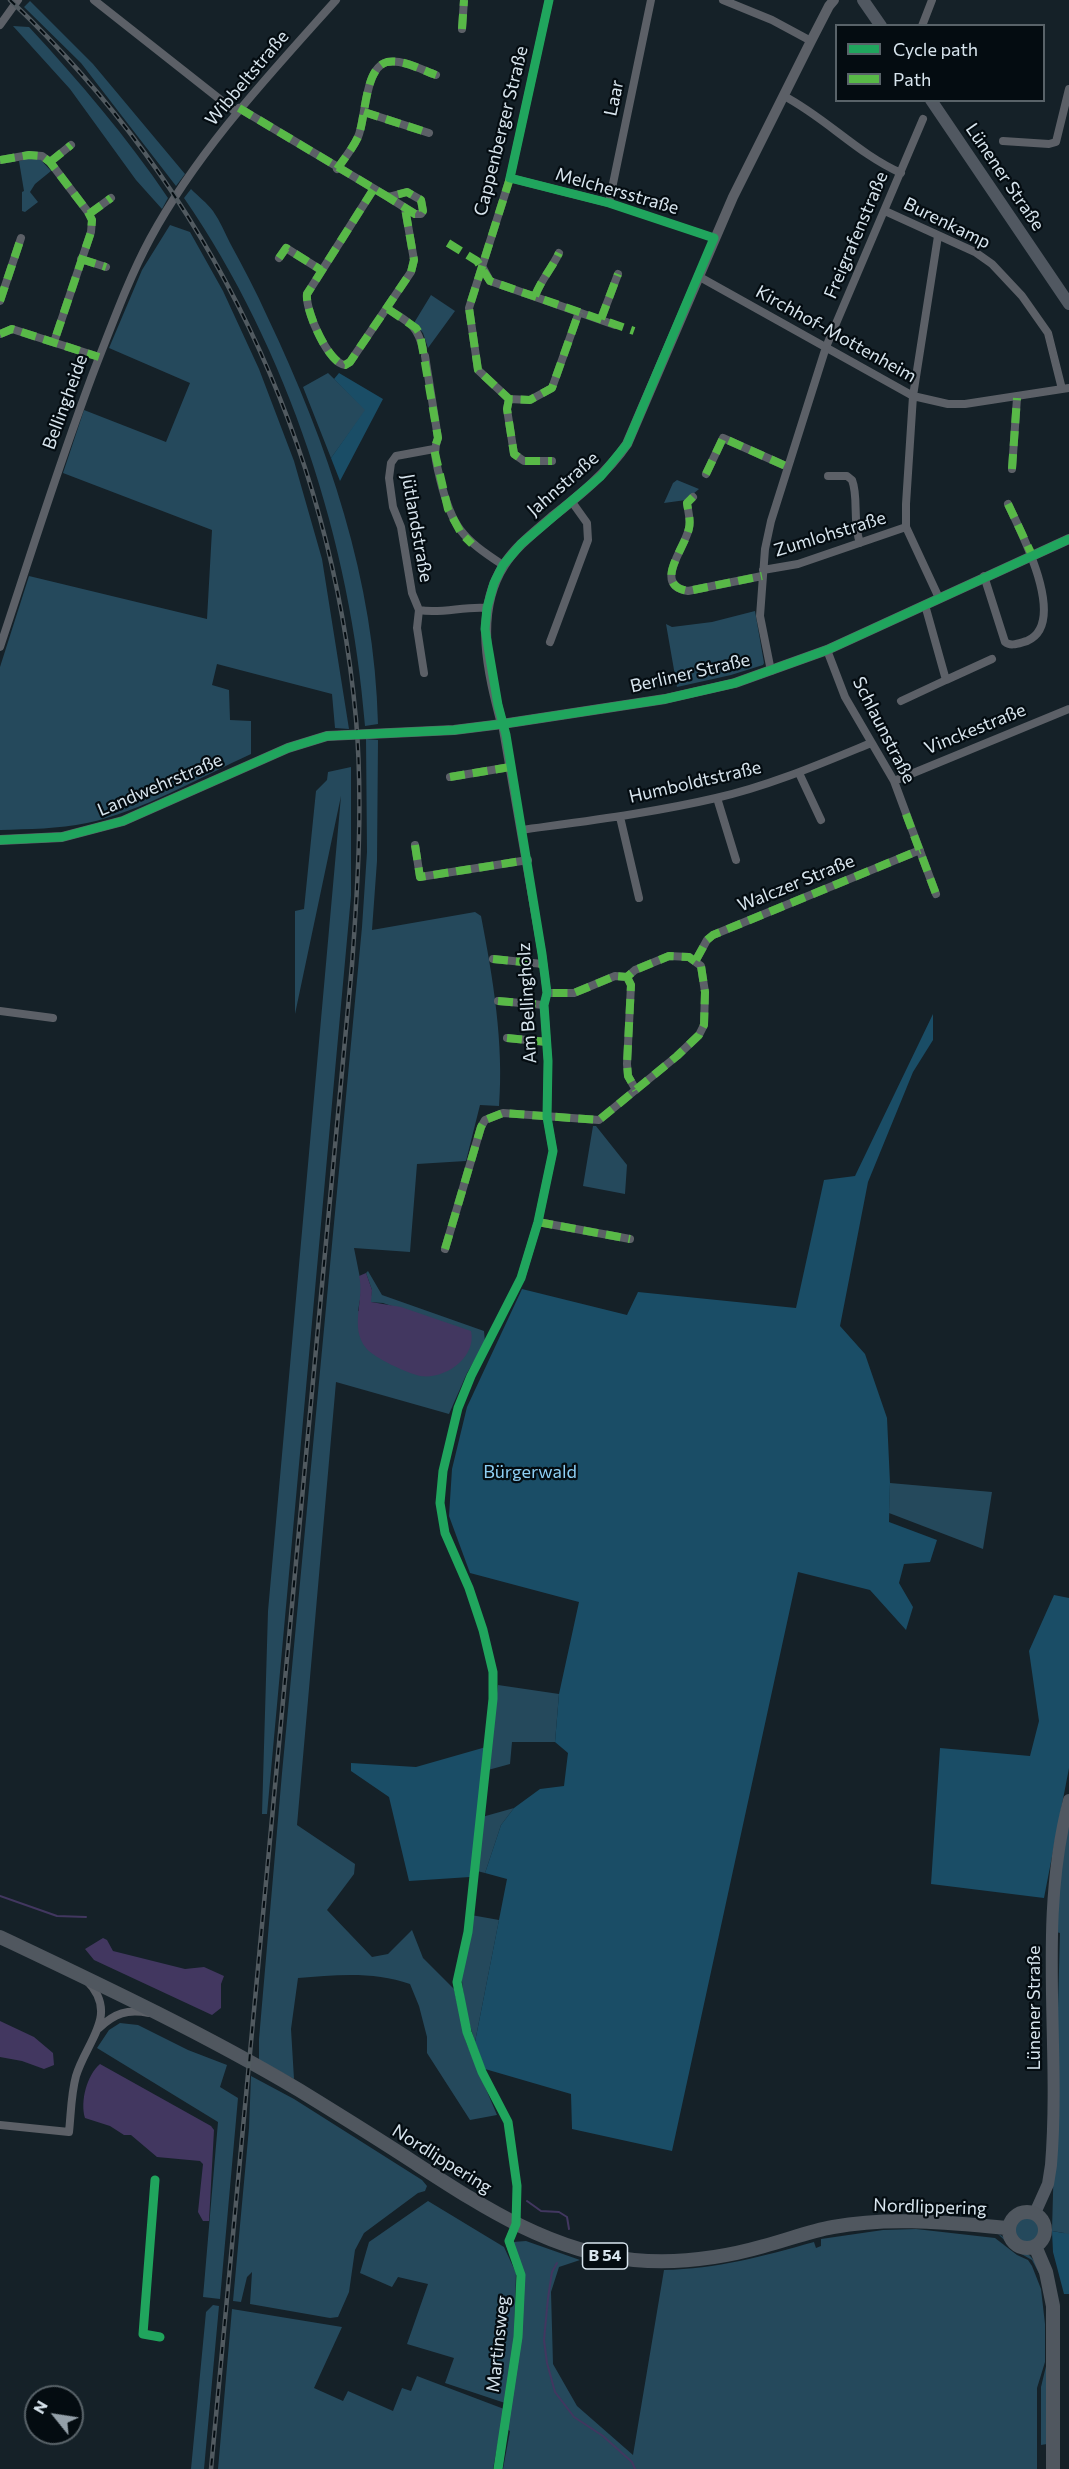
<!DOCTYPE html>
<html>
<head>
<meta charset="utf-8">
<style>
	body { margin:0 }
	#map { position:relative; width:1069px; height:2469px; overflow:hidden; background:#152128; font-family:Commissioner,sans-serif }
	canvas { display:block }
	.legend { position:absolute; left:835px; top:24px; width:210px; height:78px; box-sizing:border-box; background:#040c11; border:2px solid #596369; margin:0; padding:8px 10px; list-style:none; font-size:18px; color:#d8e5ee }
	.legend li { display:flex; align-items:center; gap:12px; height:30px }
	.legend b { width:30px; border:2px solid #596369 }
	.north { position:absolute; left:24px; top:2385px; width:60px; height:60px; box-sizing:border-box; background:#040c11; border:2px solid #596369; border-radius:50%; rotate:300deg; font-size:16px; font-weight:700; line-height:24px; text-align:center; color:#d8e5ee }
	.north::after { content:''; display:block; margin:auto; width:21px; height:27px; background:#94a0a9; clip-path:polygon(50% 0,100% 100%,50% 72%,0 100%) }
</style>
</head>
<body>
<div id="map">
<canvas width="1069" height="2469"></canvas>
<ul class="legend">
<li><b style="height:8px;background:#20a55d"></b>Cycle path</li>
<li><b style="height:8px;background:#58b947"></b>Path</li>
</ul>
<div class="north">N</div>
</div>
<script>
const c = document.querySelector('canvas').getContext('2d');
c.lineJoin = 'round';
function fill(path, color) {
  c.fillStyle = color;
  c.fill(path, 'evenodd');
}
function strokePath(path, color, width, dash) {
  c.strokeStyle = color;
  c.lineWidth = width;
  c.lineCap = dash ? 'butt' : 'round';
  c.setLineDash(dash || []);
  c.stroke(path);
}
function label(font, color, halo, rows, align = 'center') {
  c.font = font + ' Commissioner,sans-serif';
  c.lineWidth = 4.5;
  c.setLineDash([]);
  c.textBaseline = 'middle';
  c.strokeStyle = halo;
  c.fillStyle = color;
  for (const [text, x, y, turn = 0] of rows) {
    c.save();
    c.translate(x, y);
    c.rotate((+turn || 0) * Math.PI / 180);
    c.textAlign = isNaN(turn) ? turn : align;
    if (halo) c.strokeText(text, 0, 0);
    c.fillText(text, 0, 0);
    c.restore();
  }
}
const green = new Path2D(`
	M30 1 93 64 185 174 176 186 81 63 24 7Z
	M13 26 29 27C79 81 127 137 168 198L162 209 136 180 70 89Z
	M31 158 40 159 51 171 35 184 30 192 38 202 25 212 22 211V192L24 191 19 161Z
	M191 189C198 196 207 203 213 211 220 221 225 233 230 243 243 267 256 291 267 316 328 444 375 581 378 724L365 726C351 543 288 349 184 198Z
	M170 225 190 232 223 291 259 369 294 461 322 559 349 729 335 728 332 694 217 664 212 685 229 690 230 720 251 721V754C201 777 140 812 87 823 58 829 29 829 0 830V667L29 576 207 619 212 530 63 473 84 410 166 442 190 383 109 348 142 270Z
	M431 295 455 311 428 348 423 333 414 323Z
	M328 373 366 410 331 458 303 387Z
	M677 480 699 489 686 500 664 503 673 483Z
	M755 611 764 663 763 665 731 675 677 687 666 624 672 627 712 622Z
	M366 739 378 740 377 861 372 930 475 912 481 916C493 978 504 1044 499 1106L480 1105 466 1161 417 1164 410 1252 354 1248 362 1288 358 1311 436 1321 383 1303 370 1302 372 1290 366 1273 368 1271 382 1295 484 1331 485 1342 467 1373 449 1414 336 1382 297 1825 355 1864 354 1874 327 1910 372 1957 388 1954 412 1930 423 1958 454 1989 466 2042 497 2115 470 2120 427 2053V2037L419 2006 410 1984C374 1971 335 1975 298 1978L291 2029 294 2079 259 2060V2039L282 1773 362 927 367 852Z
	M351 767V896L267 1814H262L268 1611 341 796 295 1014V911L304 909 316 791 327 780 328 772Z
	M593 1126H596L627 1165 625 1194 583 1186Z
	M890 1483 992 1492 983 1549 889 1513Z
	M498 1685 559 1694 555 1742H512L510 1764 488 1770Z
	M514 1808 501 1825 485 1873 477 1871 482 1817Z
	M1069 1811V2243L1064 2233 1052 2231 1060 1933 1056 1932V1906Z
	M471 1915 499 1920 475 2042 466 2012 461 1974Z
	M120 2023 138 2025 188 2050 227 2065 220 2087 238 2098 220 2299 203 2297 218 2122 97 2048 109 2030Z
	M251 2076 294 2099 422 2180 427 2186 425 2191 418 2193 364 2233 355 2250 349 2292 338 2317 330 2318 250 2304 252 2272 247 2277 241 2302 233 2301 249 2128Z
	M428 2201 504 2247 516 2273 514 2337 505 2403 445 2383 454 2358 407 2344 428 2284 398 2277 392 2287 360 2273 369 2242Z
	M1013 2230a14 14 0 1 1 28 0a14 14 0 1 1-28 0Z
	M916 2229 995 2238 1017 2255 1028 2260 1032 2266 1041 2289 1045 2324V2362L1037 2388V2469H503L510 2431 505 2428 521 2275 513 2242 526 2241 580 2260 559 2267 551 2292 553 2364 577 2406 633 2455 664 2270C716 2269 764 2256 814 2242L816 2248 821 2246V2239L883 2230Z
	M998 2234C1006 2237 1008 2244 1015 2248 1021 2252 1027 2252 1031 2257 1063 2291 1047 2399 1047 2444L1041 2445V2387L1048 2358 1046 2293 1041 2277 1032 2260 1016 2251Z
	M213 2305 219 2306 204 2469H191L206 2312Z
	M232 2309 342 2327 314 2388 343 2401 348 2391 393 2411 402 2388 411 2391 417 2376 504 2409 493 2469H218Z`);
const forest = new Path2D(`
	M339 373 383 399 340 481 331 458 365 410 334 379Z
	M933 1014V1040L913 1072 868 1182 840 1326 865 1354 887 1418 890 1483 889 1522 937 1540 930 1562 904 1564 899 1583 913 1607 906 1630 870 1590 798 1572 672 2151 572 2129 571 2094 485 2069 475 2042 507 1879 485 1873 501 1825 514 1808 540 1789 564 1786 568 1753 555 1742 559 1694 579 1602 470 1573 449 1516 452 1469 467 1407 522 1289 627 1315 638 1292 796 1308 824 1180 855 1176Z
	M1054 1595 1069 1598V1768L1044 1898 931 1884 940 1748 1030 1756 1039 1721 1029 1651Z
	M486 1747 470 1877 409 1881 389 1797 351 1771V1763L416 1767Z
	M1052 2231 1069 2234V2294H1064L1053 2252Z`);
const water = new Path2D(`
	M366 1273 372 1290 371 1302 401 1307 471 1331C477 1358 444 1380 420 1376 407 1373 374 1358 366 1348 349 1327 365 1299 359 1276Z
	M103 1938 107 1940 113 1951 185 1969 204 1967 224 1976 221 1984V2008L212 2015 94 1960 85 1949Z
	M0 2021 34 2037 53 2053 54 2065 44 2069 22 2061 0 2057Z
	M100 2064 211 2126 214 2130 209 2221H203L198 2212 203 2164 200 2161 157 2157 131 2135H124L110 2126 85 2118C80 2101 87 2075 100 2064Z`);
const stream = new Path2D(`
	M0 1896 57 1916 86 1917
	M527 2201 541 2211 559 2212 567 2217 569 2229
	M557 2263 552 2272 548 2298 544 2340 547 2363 555 2392 574 2417 603 2436 632 2462 635 2469`);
const minor = new Path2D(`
	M94 0 236 112
	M549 0 510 178 469 308 478 370 509 399 530 400 552 388 579 312
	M723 0 772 20 811 41
	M0 25 18 0
	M922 26 932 0
	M462 29 464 0
	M784 96C826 118 858 154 901 173
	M239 108 388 197 407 192 421 200 423 211 421 214H415L388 197
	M364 112 429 133
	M1003 141 1049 144 1056 142 1069 89
	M0 160 29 155 42 156 50 162 88 212 92 220 91 232 54 342
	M50 162 71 145
	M337 169C344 159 353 148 358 137 366 119 364 68 387 62 403 59 422 70 436 75
	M510 178 609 203 714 238
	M373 190 307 294C305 310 328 363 345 365L350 362 411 272 414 260 405 208
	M609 203 651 0
	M885 211 975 252 992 264 1022 296 1048 333 1062 389
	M89 214 111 198
	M938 236 913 396 906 504V527L939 598
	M279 258 286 248 321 270
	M81 259 106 267
	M483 268 490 281 615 325
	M698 276 913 396 948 404H965L1069 388
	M535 296C541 280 552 268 559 253
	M0 301 21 238
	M388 309C408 322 417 324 423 349
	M601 319 618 274
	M0 334 12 329 99 357
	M425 356 438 438C432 453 437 464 440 479 452 528 462 538 503 565
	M509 399 507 409 514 454 524 461H552
	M1012 469 1017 398
	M706 474 723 438 788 467
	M828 476H847L852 480C859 498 852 520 860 543
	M693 497 687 503C688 511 691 520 689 528 685 549 652 585 688 591L762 576
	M763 570 798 564 906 527
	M984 576 1005 642C1011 647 1019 643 1027 641 1069 623 1021 532 1008 504
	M925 605 946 680 992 659
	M419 610C442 614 463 606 487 608
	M550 642 588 540 587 523 572 502
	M0 647C31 554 60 460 95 368 112 325 128 280 150 239 199 149 269 75 336 0
	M827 650 845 697 894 781 936 894
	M771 671 760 616 765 549 771 521 826 347 923 119
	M424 673 417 628 419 610 412 593 401 527 393 507 389 478 391 463 396 456 434 449
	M901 701 946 680
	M502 724 542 954 547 993 544 1005 548 1061 547 1117 553 1151 538 1222 521 1278
	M799 773 821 820
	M450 777 510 767
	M894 781 1069 709
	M717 798 736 860
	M620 817 639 898
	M521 830C586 821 652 813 716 798 769 786 820 764 871 743
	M415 845 420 877 528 860
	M493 959 543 964
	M696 960 707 940 713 935 920 850
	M627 977 631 985 627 1064 628 1076 636 1090
	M498 1001 544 1005
	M0 1011 53 1018
	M507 1038 547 1042
	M538 1222 630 1239
	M445 1249 481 1127 485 1120 503 1113 599 1120 677 1056 699 1035 704 1025 705 992 701 966 689 957 669 956 635 970 627 977 615 976 574 993H547
	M99 2028C115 2013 127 2009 149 2013
	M0 2125 69 2132C71 2114 71 2094 76 2076 86 2042 120 2014 87 1981
	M498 2469 518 2337 521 2275 509 2241 516 2224`);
const tertiary = new Path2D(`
	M502 724C489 674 473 613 504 565 516 546 535 532 552 517 580 495 607 473 627 444L733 197 811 41 829 6 834 0
	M0 840 62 837 123 821 288 748 327 736 454 730 502 724 665 699 735 683 827 650 1069 539`);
const secondary = new Path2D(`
	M863 0 881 26
	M931 100 1069 304
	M1035 2213 1048 2184 1051 2165C1061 2042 1037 1923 1069 1800`);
const primary = new Path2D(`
	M0 1937C101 1985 203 2033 299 2090 338 2114 377 2138 415 2163 483 2207 551 2252 634 2260 678 2264 722 2258 764 2246 787 2240 810 2231 833 2227 892 2216 950 2223 1009 2228
	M1009 2230a18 18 0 1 1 36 0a18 18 0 1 1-36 0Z
	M1035 2246 1046 2272 1053 2306V2469`);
const rail = new Path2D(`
	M10 0C211 190 331 444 356 719 363 801 358 883 352 965L211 2469`);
const quiet = new Path2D(`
	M462 29 464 0
	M239 108 388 197 407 192 421 200 423 211 421 214H415L388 197
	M364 112 429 133
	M0 160 29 155 42 156 50 162 88 212 92 220 91 232 54 342
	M50 162 71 145
	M337 169C344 159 353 148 358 137 366 119 364 68 387 62 403 59 422 70 436 75
	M510 178 469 308 478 370 509 399 530 400 552 388 579 312
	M373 190 307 294C305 310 328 363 345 365L350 362 411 272 414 260 405 208
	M89 214 111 198
	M448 243 477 261 490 281 634 331
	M279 258 286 248 321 270
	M81 259 106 267
	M535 296C541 280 552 268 559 253
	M0 301 21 238
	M388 309 416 328 420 334 438 438 434 449 448 509 461 533 472 544
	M601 319 618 274
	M0 334 12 329 99 357
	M509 399 507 409 514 454 524 461H552
	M1012 469 1017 398
	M706 474 723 438 788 467
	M693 497 687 503C688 511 691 520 689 528 685 549 652 585 688 591L762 576
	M1008 504 1032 555
	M450 777 510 767
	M906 814 936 894
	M415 845 420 877 528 860
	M493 959 543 964
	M696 960 707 940 713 935 920 850
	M627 977 631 985 627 1064 628 1076 636 1090
	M498 1001 544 1005
	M507 1038 547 1042
	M538 1222 630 1239
	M445 1249 481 1127 485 1120 503 1113 599 1120 677 1056 699 1035 704 1025 705 992 701 966 689 957 669 956 635 970 627 977 615 976 574 993H547`);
const cycleway = new Path2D(`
	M0 840 62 837 123 821 288 748 327 736 454 730 502 724 665 699 735 683 827 650 1069 539
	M155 2180 143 2334 160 2337
	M498 2469 518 2337 521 2275 509 2241 516 2224 517 2186 508 2122 482 2072 467 2032 457 1982 468 1932 493 1699V1672L483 1630 469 1588 445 1533 440 1503 443 1471 458 1408 471 1376 521 1278 538 1222 553 1151 547 1117 548 1061 544 1005 547 993 542 954 506 735 498 705 485 629 487 608 494 583 503 565 521 544 601 476 627 444 714 238 609 203 510 178 549 0`);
const shields = [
	[605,2256,45]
];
const shieldNames = [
	["B 54",605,2256]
];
const streetNames = [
	["Wibbeltstraße",247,78,-50],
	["Laar",614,98,-78],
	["Cappenberger Straße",501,131,-76],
	["Lünener Straße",1005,177,56],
	["Melchersstraße",617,191,16],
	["Burenkamp",947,223,26],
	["Freigrafenstraße",856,235,-67],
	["Kirchhof-Mottenheim",836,334,29],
	["Bellingheide",65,402,-70],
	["Jahnstraße",563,484,-41],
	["Jütlandstraße",417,528,80],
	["Zumlohstraße",830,534,-17],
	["Berliner Straße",690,673,-13],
	["Vinckestraße",975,729,-22],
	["Schlaunstraße",884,730,63],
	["Humboldtstraße",695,782,-13],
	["Landwehrstraße",160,785,-23],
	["Walczer Straße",796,883,-22],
	["Am Bellingholz",527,1003,-93],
	["Lünener Straße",1034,2008,-90],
	["Nordlippering",442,2159,32],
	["Nordlippering",930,2207,2],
	["Martinsweg",498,2344,-84]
];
const parkNames = [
	["Bürgerwald",530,1472]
];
fill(green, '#25495c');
fill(forest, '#1a4d66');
fill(water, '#423760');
strokePath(stream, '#423760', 2);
strokePath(minor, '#5c6067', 8);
strokePath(tertiary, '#5c6067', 10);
strokePath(secondary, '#515861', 12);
strokePath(primary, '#50575f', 14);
strokePath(rail, '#515a60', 4.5);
strokePath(rail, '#040c11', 2, [7]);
strokePath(quiet, '#58b947', 8, [15, 8]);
strokePath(cycleway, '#20a55d', 9);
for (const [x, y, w] of shields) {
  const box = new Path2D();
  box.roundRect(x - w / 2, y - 13, w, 26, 4.5);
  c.fillStyle = '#040c11';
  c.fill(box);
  strokePath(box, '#d8e5ee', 1.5);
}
label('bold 16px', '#d8e5ee', null, shieldNames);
label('18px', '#d8e5ee', '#040c11', streetNames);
label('18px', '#8ecff4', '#040c11', parkNames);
</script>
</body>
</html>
